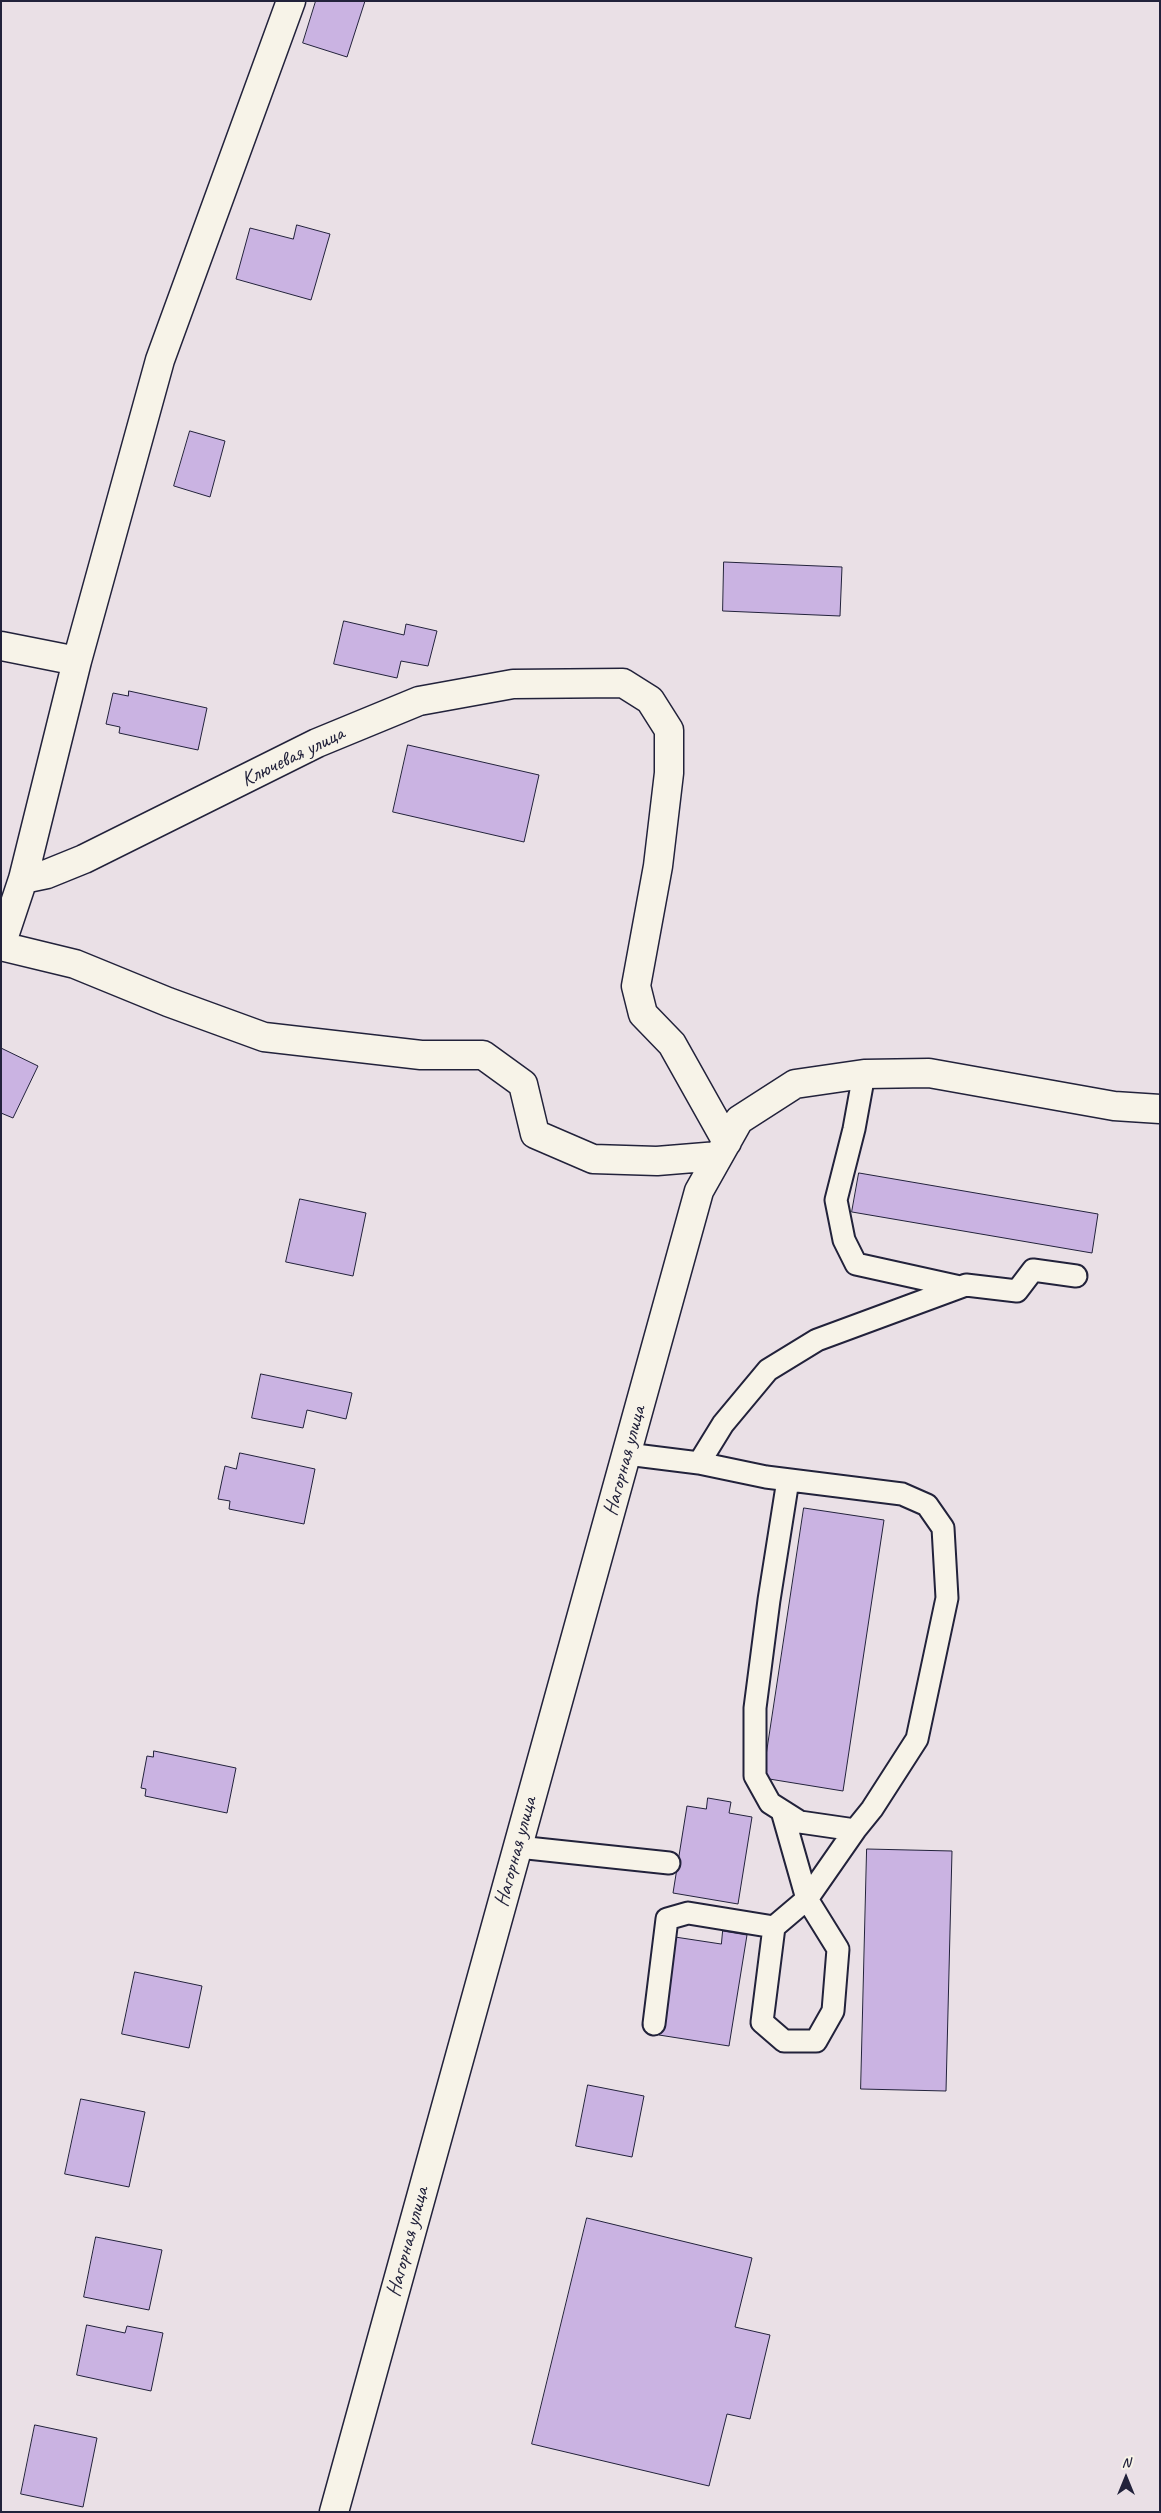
<!DOCTYPE html>
<html>
<head>
<meta charset="utf-8">
<style>
	body { margin:0 }
	#map { position:relative; width:1161px; height:2513px; overflow:hidden; background:#eae0e6; font-family:Caveat,sans-serif }
	canvas { display:block }
	.frame { position:absolute; inset:0; border:2px solid #22223b; pointer-events:none }
	.north { position:absolute; left:1101px; top:2453px; width:50px; height:50px; -webkit-text-stroke:4px #f7f3e8; paint-order:stroke; rotate:0deg; font-size:14px; font-weight:700; line-height:20px; text-align:center; color:#22223b }
	.north::after { content:''; display:block; margin:auto; width:18px; height:22px; background:#22223b; clip-path:polygon(50% 0,100% 100%,50% 72%,0 100%) }
</style>
</head>
<body>
<div id="map">
<canvas width="1161" height="2513"></canvas>
<div class="frame"></div>
<div class="north">N</div>
</div>
<script>
const c = document.querySelector('canvas').getContext('2d');
c.lineJoin = 'round';
function fill(path, color) {
  c.fillStyle = color;
  c.fill(path, 'evenodd');
}
function strokePath(path, color, width, dash) {
  c.strokeStyle = color;
  c.lineWidth = width;
  c.lineCap = dash ? 'butt' : 'round';
  c.setLineDash(dash || []);
  c.stroke(path);
}
function label(font, color, halo, rows, align = 'center') {
  c.font = font + ' Caveat,sans-serif';
  c.lineWidth = 4;
  c.setLineDash([]);
  c.textBaseline = 'middle';
  c.strokeStyle = halo;
  c.fillStyle = color;
  for (const [text, x, y, turn = 0] of rows) {
    c.save();
    c.translate(x, y);
    c.rotate((+turn || 0) * Math.PI / 180);
    c.textAlign = isNaN(turn) ? turn : align;
    if (halo) c.strokeText(text, 0, 0);
    c.fillText(text, 0, 0);
    c.restore();
  }
}
const building = new Path2D(`
	M316 1H365L347 57 303 43Z
	M297 225 330 234 311 300 236 279 250 228 293 239Z
	M190 431 225 441 210 497 174 486Z
	M724 562 842 567 840 616 723 611Z
	M344 621 404 635 406 624 437 631 428 666 401 661 397 678 334 664Z
	M129 691 207 708 198 750 119 733 120 727 106 724 113 693 128 696Z
	M408 745 539 775 524 842 393 812Z
	M1 1048 38 1066 13 1118 1 1113Z
	M859 1173 1098 1214 1092 1253 852 1212Z
	M300 1199 366 1213 353 1276 286 1262Z
	M261 1374 352 1393 346 1419 307 1410 303 1428 252 1418Z
	M240 1453 315 1469 304 1524 229 1509 230 1501 218 1499 225 1466 236 1469Z
	M804 1508 884 1520 843 1791 763 1778Z
	M154 1751 236 1768 227 1813 145 1796 146 1789 141 1788 147 1756 153 1757Z
	M708 1798 731 1802 729 1813 752 1817 738 1904 673 1893 687 1806 706 1809Z
	M867 1849 952 1851 946 2091 861 2089Z
	M723 1931 747 1935 729 2046 659 2035 675 1937 721 1944Z
	M135 1972 202 1986 189 2048 122 2034Z
	M588 2085 644 2096 632 2157 576 2146Z
	M81 2099 145 2112 129 2187 65 2174Z
	M587 2218 752 2258 735 2327 770 2335 750 2419 727 2414 709 2486 532 2444Z
	M96 2237 162 2250 149 2310 84 2297Z
	M87 2325 125 2333 127 2326 163 2333 151 2391 77 2375Z
	M35 2425 97 2438 83 2507 21 2494Z`);
const lane = new Path2D(`
	M864 1074 854 1129 836 1200 844 1240 856 1264 960 1287
	M627 1454 699 1463 766 1477 902 1494 927 1505 943 1528 947 1598 917 1739 872 1809 855 1830 800 1822 770 1803 755 1776V1708L769 1600 788 1480
	M699 1463 723 1424 768 1370 817 1340 966 1285 1017 1291 1033 1270 1076 1276
	M518 1847 669 1863
	M774 1927 807 1899 855 1830
	M654 2024 667 1919 688 1913 774 1927 762 2022 784 2041H816L833 2011 838 1949 807 1899 782 1811`);
const street = new Path2D(`
	M1 646 77 661
	M23 879 47 874 84 859 317 743 419 701 513 684 623 683 650 700 669 730V773L658 866 636 986 643 1014 672 1044 727 1142
	M1 945 23 879 77 661 160 360 291 1
	M1 946 75 964 168 1002 264 1037 421 1055H483L523 1084 535 1134 593 1159 657 1161 718 1156
	M334 2512 699 1191 739 1120 795 1084 864 1074 929 1073 1114 1106 1160 1109`);
const streetNames = [
	["Ключевая улица",293,757,-26],
	["Нагорная улица",625,1461,-75],
	["Нагорная улица",516,1852,-75],
	["Нагорная улица",408,2242,-75]
];
fill(building, '#cab3e2');
strokePath(building, '#22223b', 1);
strokePath(lane, '#22223b', 25);
strokePath(street, '#22223b', 31);
strokePath(lane, '#f7f3e8', 21);
strokePath(street, '#f7f3e8', 28);
label('21px', '#22223b', '#f7f3e8', streetNames);
</script>
</body>
</html>
